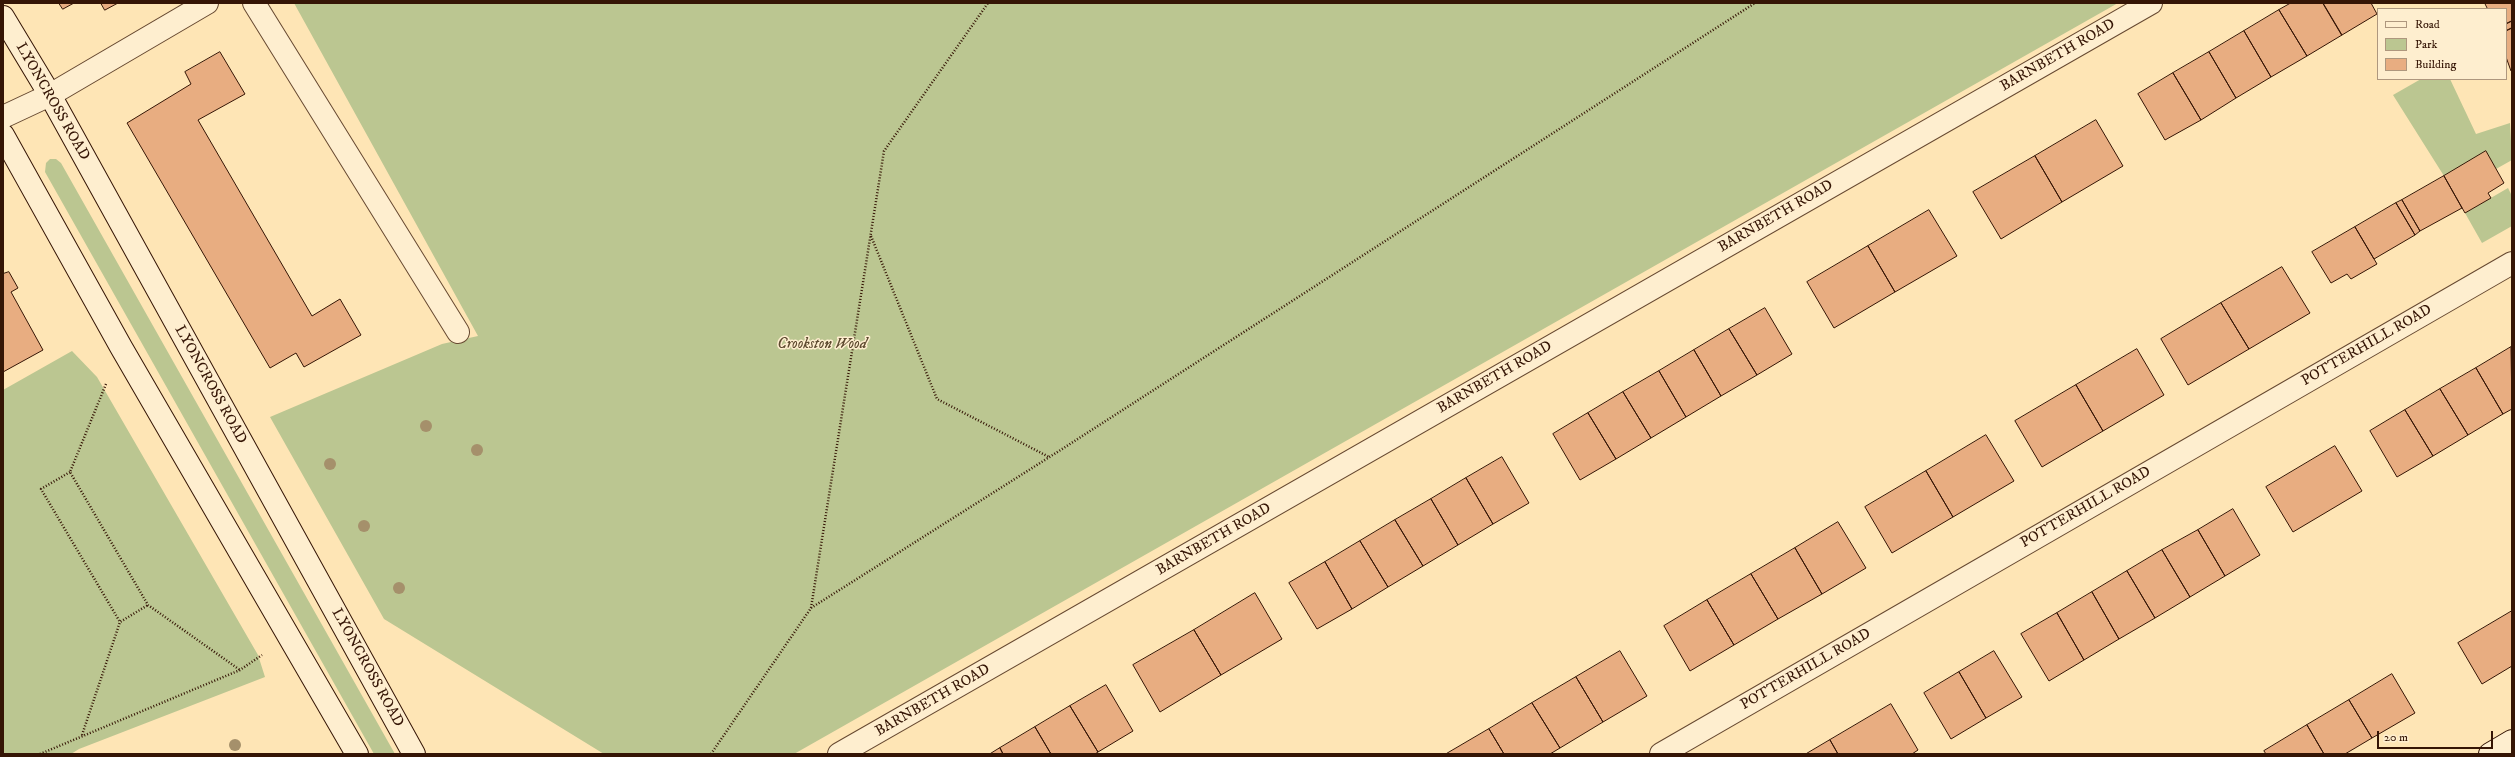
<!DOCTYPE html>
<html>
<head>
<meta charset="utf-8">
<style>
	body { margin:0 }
	#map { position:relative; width:2515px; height:757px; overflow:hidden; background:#fee5b5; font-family:"IM FELL DW Pica",serif }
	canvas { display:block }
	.frame { position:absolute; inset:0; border:4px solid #351505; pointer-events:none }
	.legend { position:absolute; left:2377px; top:8px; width:130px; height:72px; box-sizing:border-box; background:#feeecf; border:1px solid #ae977e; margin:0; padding:5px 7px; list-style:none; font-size:12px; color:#351505 }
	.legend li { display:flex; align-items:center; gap:8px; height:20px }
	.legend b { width:20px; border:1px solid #ae977e }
	.scale { position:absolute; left:2377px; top:731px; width:116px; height:18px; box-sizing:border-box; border:2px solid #351505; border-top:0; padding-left:5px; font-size:12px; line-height:14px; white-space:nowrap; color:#351505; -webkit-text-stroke:3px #feeecf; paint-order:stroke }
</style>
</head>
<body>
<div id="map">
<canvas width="2515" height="757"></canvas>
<div class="frame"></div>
<ul class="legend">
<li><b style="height:5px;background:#feeecf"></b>Road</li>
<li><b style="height:11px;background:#bbc691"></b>Park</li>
<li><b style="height:11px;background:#e8ad81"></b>Building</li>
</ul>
<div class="scale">20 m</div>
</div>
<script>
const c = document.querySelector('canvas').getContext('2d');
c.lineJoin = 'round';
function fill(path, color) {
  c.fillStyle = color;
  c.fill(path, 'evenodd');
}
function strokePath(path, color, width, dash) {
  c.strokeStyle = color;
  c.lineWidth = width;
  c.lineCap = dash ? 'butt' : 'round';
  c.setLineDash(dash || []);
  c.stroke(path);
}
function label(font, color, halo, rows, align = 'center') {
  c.font = font + ' "IM FELL DW Pica",serif';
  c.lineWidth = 3;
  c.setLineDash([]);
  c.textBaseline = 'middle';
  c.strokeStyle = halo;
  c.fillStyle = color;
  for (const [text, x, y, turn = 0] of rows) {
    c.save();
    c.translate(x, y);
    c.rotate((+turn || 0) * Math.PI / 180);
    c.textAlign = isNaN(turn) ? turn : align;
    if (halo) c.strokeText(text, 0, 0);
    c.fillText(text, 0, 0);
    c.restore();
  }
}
const green = new Path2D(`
	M294 3H2118L794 754H604L384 619 270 417 442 344 478 336Z
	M2421 79H2450L2476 134 2510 123 2512 160 2496 169 2486 151 2444 176 2393 95Z
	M50 159H56L61 163 395 754H374L45 172 46 163Z
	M2508 188 2512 196V226L2482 243 2465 213Z
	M72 351 97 377 258 655 265 677 79 749 71 754H3V390Z`);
const building = new Path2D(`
	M59 3H74L63 9Z
	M101 3H118L105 10Z
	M2291 3H2323L2342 35 2307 56 2279 10Z
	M2323 3H2371L2377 14 2342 35Z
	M2485 3H2512V21L2506 24V9H2488Z
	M2279 10 2307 56 2271 77 2244 31Z
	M2512 21V28L2506 31V24Z
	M2512 28V70L2511 71 2506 57V31Z
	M2244 31 2271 77 2236 98 2209 52Z
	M220 52 245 94 198 120 312 316 340 299 361 335 304 367 296 353 270 368 127 123 191 84 185 72Z
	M2209 52 2236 98 2201 120 2173 73Z
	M2173 73 2201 120 2165 140 2138 94Z
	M2096 120 2123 166 2062 202 2035 156Z
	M2486 151 2504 183 2488 193 2491 198 2465 213 2444 176Z
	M2035 156 2062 202 2001 239 1973 192Z
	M2444 176 2462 208 2420 231 2402 200Z
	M2402 200 2420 231 2415 235 2396 203Z
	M2396 203 2415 235 2374 259 2355 227Z
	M1929 210 1957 256 1895 292 1868 246Z
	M2355 227 2377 264 2351 279 2347 274 2331 283 2312 252Z
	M1868 246 1895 292 1834 328 1807 282Z
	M2282 267 2310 313 2249 349 2221 303Z
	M9 272 18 288 11 292 43 350 3 372V274Z
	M2221 303 2249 349 2188 385 2161 339Z
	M1765 308 1792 354 1757 375 1729 329Z
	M1729 329 1757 375 1721 396 1694 350Z
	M2511 347 2512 409 2503 414 2476 368Z
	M2137 349 2164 395 2103 431 2076 385Z
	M1694 350 1721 396 1686 417 1659 371Z
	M2476 368 2503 414 2468 435 2440 389Z
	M1659 371 1686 417 1651 438 1623 392Z
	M2076 385 2103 431 2042 467 2015 421Z
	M2440 389 2468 435 2433 456 2405 410Z
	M1623 392 1651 438 1616 459 1588 413Z
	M2405 410 2433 456 2397 477 2370 431Z
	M1588 413 1616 459 1580 480 1553 434Z
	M1986 435 2014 481 1953 517 1926 471Z
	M2335 446 2362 491 2293 532 2266 487Z
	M1502 457 1529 503 1493 524 1466 478Z
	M1926 471 1953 517 1892 553 1865 507Z
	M1466 478 1493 524 1458 545 1431 499Z
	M1431 499 1458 545 1423 566 1395 520Z
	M2233 509 2260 555 2225 576 2198 530Z
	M1395 520 1423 566 1388 587 1360 541Z
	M1838 522 1866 568 1822 594 1795 548Z
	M2198 530 2225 576 2190 597 2162 550Z
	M1360 541 1388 587 1352 609 1325 562Z
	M1795 548 1822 594 1778 619 1751 574Z
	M2162 550 2190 597 2155 618 2127 571Z
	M1325 562 1352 609 1317 629 1289 583Z
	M2127 571 2155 618 2119 639 2092 592Z
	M1751 574 1778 619 1734 645 1707 600Z
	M2092 592 2119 639 2084 660 2057 613Z
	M1255 593 1282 639 1221 675 1194 630Z
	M1707 600 1734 645 1690 671 1664 626Z
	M2512 611V666L2482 684 2458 643Z
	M2057 613 2084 660 2049 681 2021 634Z
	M1194 630 1221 675 1160 712 1133 665Z
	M1620 651 1647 696 1603 722 1576 677Z
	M1994 651 2022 697 1986 718 1959 672Z
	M1959 672 1986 718 1951 739 1924 693Z
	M2392 674 2415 713 2372 738 2349 700Z
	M1576 677 1603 722 1560 748 1532 703Z
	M1106 685 1133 731 1098 752 1070 706Z
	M2349 700 2372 738 2345 754H2324L2307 725Z
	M1532 703 1560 748 1550 754H1504L1489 729Z
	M1891 704 1918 750 1912 754H1838L1830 740Z
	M1070 706 1098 752 1095 754H1051L1035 727Z
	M2307 725 2324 754H2266L2264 751Z
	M1035 727 1051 754H1003L1000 748Z
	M1489 729 1504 754H1446Z
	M1830 740 1838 754H1806Z
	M1000 748 1003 754H990Z`);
const path = new Path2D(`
	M871 236 937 399 1049 457
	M106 384 70 472 148 605 240 670
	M70 472 41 489 120 622 148 605
	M811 608 1059 451 1755 3
	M82 735 120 622
	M40 754 240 670 262 655
	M711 754 811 608 884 151 988 3`);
const street = new Path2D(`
	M254 3 458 332
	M3 117 50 95 207 3
	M839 754 2151 3
	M1661 754 2512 263`);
const secondary = new Path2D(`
	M3 17 50 95 414 754
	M3 135 121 347 357 754
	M2490 754 2512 741`);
const trees = [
	[426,426],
	[477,450],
	[330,464],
	[364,526],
	[399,588],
	[235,745]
];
const streetNames = [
	["BARNBETH ROAD",2058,56,-30],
	["LYONCROSS ROAD",52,102,60],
	["BARNBETH ROAD",1776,217,-30],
	["POTTERHILL ROAD",2367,346,-30],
	["BARNBETH ROAD",1495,378,-30],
	["LYONCROSS ROAD",210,385,61],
	["POTTERHILL ROAD",2086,508,-30],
	["BARNBETH ROAD",1214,540,-30],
	["LYONCROSS ROAD",367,668,61],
	["POTTERHILL ROAD",1806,670,-30],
	["BARNBETH ROAD",933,701,-30]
];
const parkNames = [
	["Crookston Wood",822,345]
];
fill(green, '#bbc691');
fill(building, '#e8ad81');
strokePath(building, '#351505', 1);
strokePath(street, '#674931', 24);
strokePath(secondary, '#351505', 24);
strokePath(path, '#351505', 2.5, [1, 2]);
strokePath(street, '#feeecf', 22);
strokePath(secondary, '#feeecf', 22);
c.fillStyle = '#a5906b';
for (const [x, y] of trees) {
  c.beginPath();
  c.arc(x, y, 6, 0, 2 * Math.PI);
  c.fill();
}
label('15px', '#351505', '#feeecf', streetNames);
label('italic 15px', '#5d4a2f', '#feeecf', parkNames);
</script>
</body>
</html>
